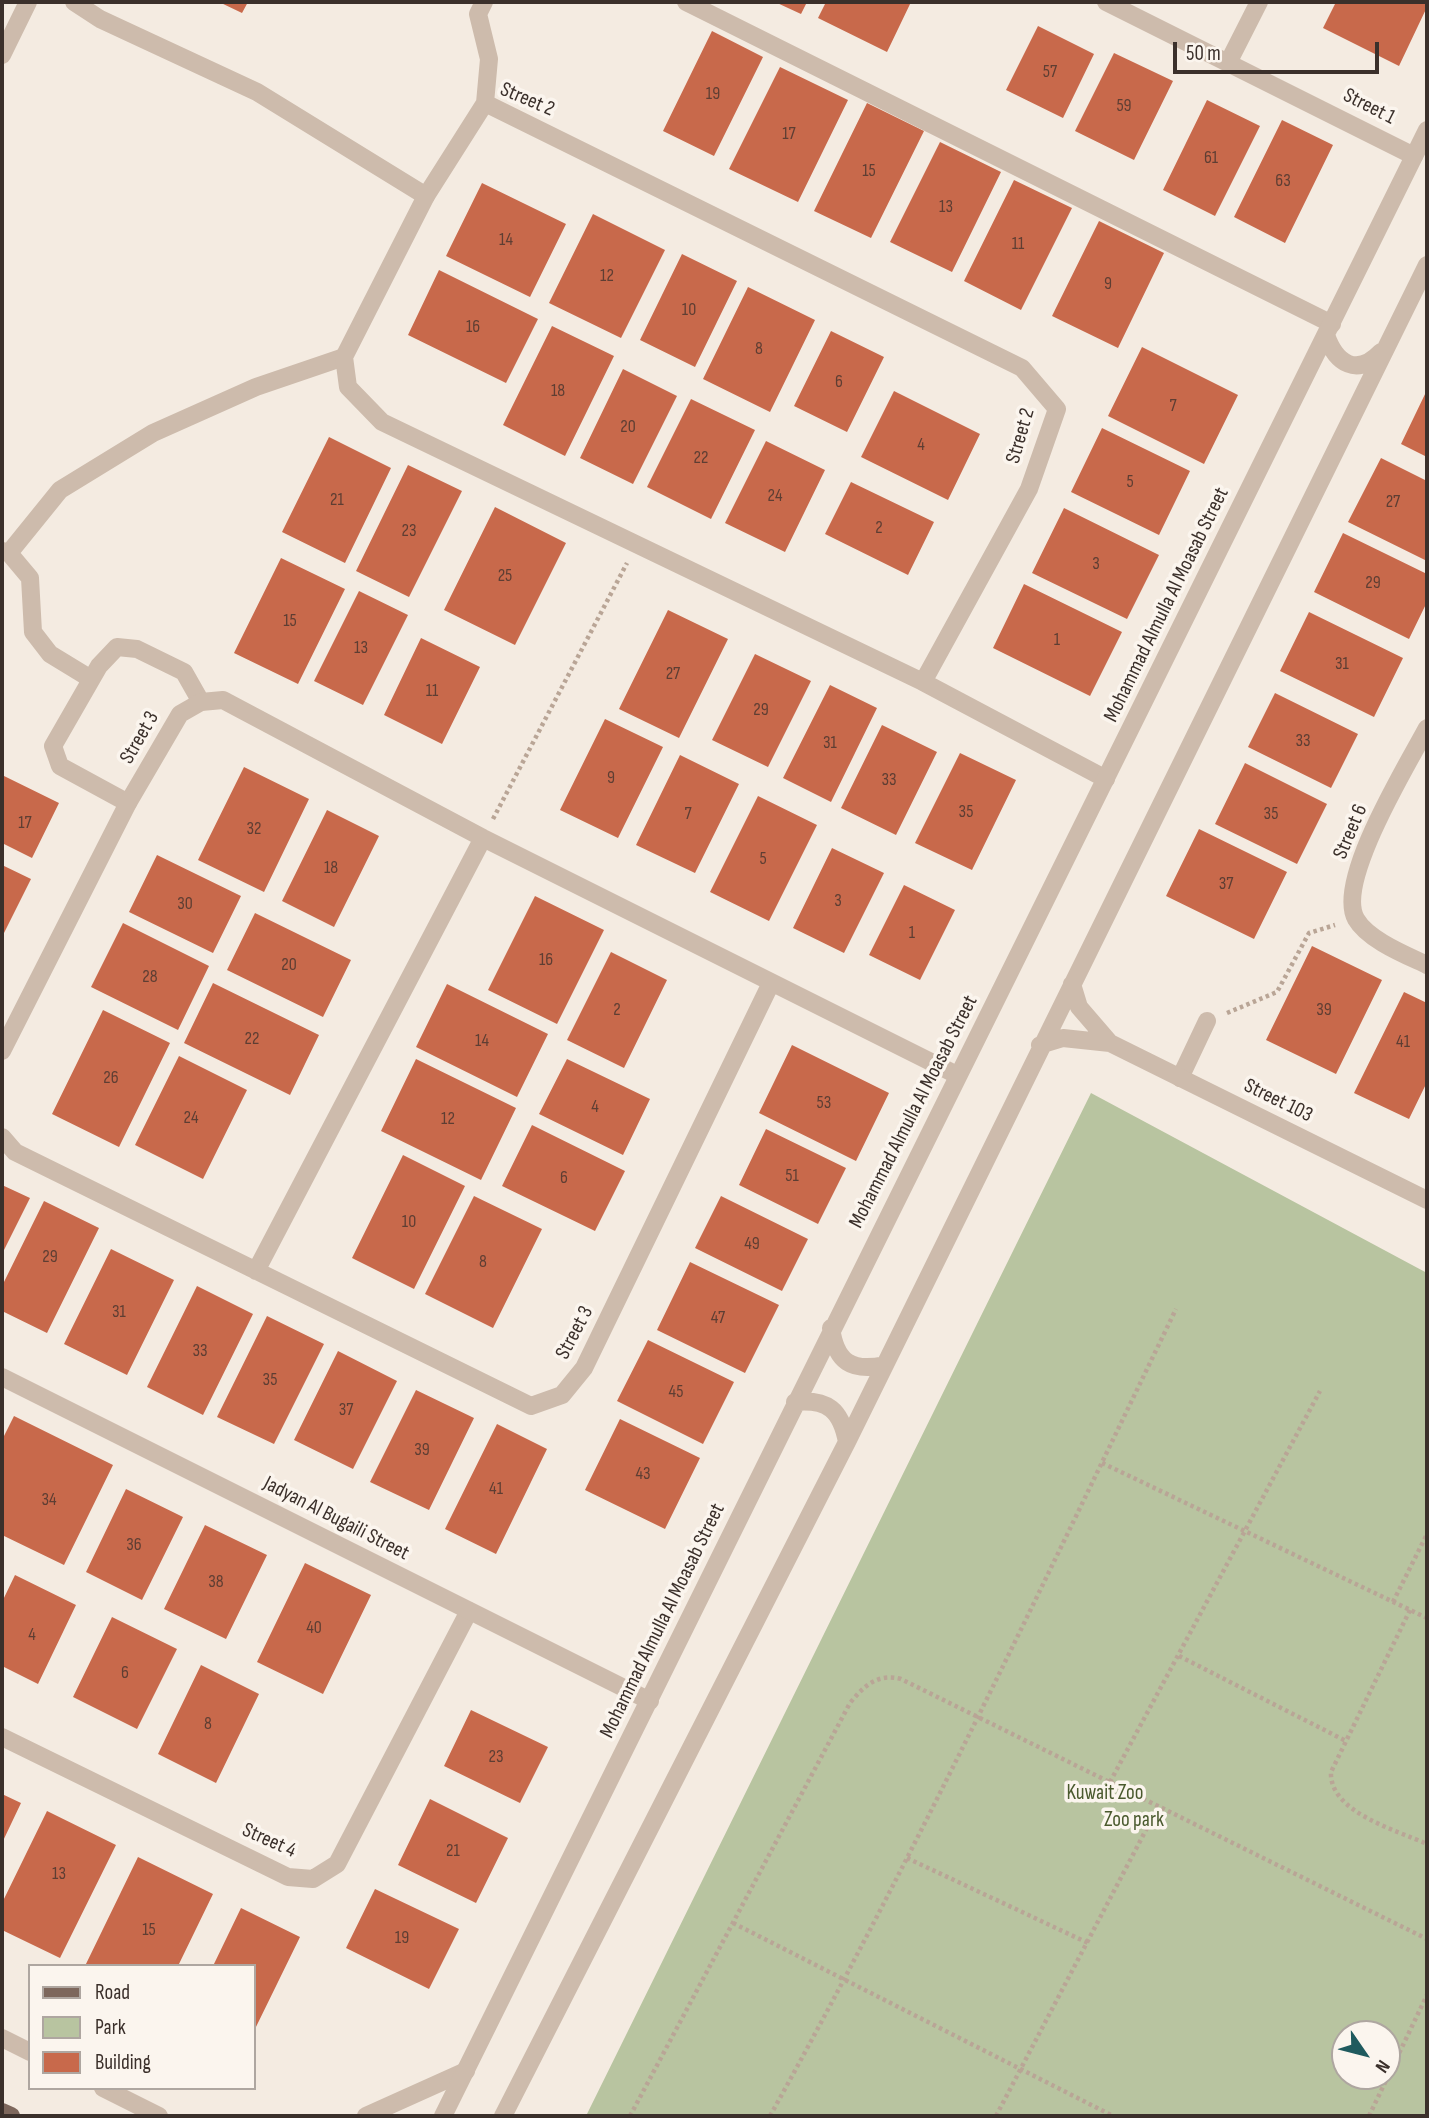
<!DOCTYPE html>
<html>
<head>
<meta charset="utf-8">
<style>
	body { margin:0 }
	#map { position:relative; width:1429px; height:2118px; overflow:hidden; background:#f4ebe1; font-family:"Sofia Sans Condensed",sans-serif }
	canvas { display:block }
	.frame { position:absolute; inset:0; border:4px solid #3b302b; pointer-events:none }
	.legend { position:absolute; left:28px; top:1964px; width:228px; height:126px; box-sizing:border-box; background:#fbf5ee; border:2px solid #aea6a0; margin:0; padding:9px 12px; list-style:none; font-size:21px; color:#3b302b }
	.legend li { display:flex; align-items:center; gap:14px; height:35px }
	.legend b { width:35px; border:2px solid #aea6a0 }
	.north { position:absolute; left:1331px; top:2020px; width:70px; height:70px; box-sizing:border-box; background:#fbf5ee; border:2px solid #aea6a0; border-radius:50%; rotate:125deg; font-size:19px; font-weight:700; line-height:28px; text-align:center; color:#3b302b }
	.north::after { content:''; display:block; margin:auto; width:24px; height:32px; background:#1f5a5e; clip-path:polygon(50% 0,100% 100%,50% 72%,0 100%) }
	.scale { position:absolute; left:1173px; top:42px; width:206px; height:32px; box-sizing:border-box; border:4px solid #3b302b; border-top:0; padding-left:9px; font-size:21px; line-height:24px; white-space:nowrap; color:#3b302b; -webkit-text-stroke:5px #fbf5ee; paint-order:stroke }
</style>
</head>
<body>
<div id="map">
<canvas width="1429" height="2118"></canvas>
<div class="frame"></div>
<ul class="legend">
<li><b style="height:9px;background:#7d675c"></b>Road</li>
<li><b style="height:19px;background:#b8c4a0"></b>Park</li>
<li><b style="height:19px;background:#c8694b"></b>Building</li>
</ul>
<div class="north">N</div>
<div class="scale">50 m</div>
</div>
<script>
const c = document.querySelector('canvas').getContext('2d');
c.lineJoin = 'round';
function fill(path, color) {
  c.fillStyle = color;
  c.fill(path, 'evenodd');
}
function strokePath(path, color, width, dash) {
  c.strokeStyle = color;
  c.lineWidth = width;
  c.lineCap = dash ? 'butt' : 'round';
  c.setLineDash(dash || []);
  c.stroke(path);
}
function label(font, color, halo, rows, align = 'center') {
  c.font = font + ' "Sofia Sans Condensed",sans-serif';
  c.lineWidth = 7;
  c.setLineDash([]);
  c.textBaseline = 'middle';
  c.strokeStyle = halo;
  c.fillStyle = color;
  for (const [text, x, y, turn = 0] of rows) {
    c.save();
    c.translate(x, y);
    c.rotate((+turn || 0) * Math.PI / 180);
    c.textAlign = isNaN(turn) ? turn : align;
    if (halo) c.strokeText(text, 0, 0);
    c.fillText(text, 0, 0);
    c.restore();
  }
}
const green = new Path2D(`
	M1091 1093 1427 1273V2116H586ZM1345 2034H1387V2076H1345Z`);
const building = new Path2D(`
	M219 2H248L242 13Z
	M775 2H807L801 14Z
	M826 2H911L887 52 818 18Z
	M1336 2H1427V7L1399 66 1323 28Z
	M1038 26 1094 54 1063 118 1006 90Z
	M712 31 763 57 714 156 663 131Z
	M1114 53 1173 81 1134 160 1075 131Z
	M780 67 848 100 798 202 729 169Z
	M1207 100 1260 126 1215 216 1163 190Z
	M867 103 924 131 871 238 814 211Z
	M1282 120 1333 145 1285 243 1234 217Z
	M940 142 1001 172 952 272 890 242Z
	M1014 180 1072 208 1021 310 964 281Z
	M482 183 566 224 530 297 446 256Z
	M593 214 665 250 621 338 549 303Z
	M1099 221 1164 253 1118 348 1052 316Z
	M682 254 737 281 695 367 640 340Z
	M439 270 538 319 506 383 408 335Z
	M748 287 815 320 770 412 703 379Z
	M552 326 614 356 565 456 503 425Z
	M831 331 884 357 847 432 794 406Z
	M1142 347 1238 395 1204 464 1108 416Z
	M623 369 677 396 633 484 580 458Z
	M1427 390V457L1401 444Z
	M894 391 980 434 948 500 861 457Z
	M691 399 755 430 711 519 647 487Z
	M1102 428 1190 471 1159 535 1071 492Z
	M329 437 391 468 345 563 282 532Z
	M766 441 825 470 785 552 725 523Z
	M1381 458 1427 481V561L1348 522Z
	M408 465 462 491 409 597 356 571Z
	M851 482 934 522 908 575 825 534Z
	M495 507 566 543 515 645 444 610Z
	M1064 508 1159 555 1127 619 1032 573Z
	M1343 533 1427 574V602L1409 639 1314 592Z
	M281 558 345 589 298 684 234 653Z
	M1024 584 1122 632 1090 696 993 648Z
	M359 591 408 615 363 705 314 681Z
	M668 610 728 639 679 738 619 709Z
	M1309 612 1403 658 1374 717 1280 671Z
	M421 638 480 667 442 744 384 715Z
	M755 654 811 681 768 767 712 740Z
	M830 685 877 708 831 802 783 778Z
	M1275 693 1358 734 1331 788 1248 747Z
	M605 719 663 747 618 838 560 810Z
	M882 725 937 752 896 835 841 808Z
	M960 753 1016 780 972 870 915 843Z
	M680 755 739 784 695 873 636 845Z
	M1245 763 1327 804 1297 864 1215 824Z
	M244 767 309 799 264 892 198 860Z
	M2 775 59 803 32 858 2 843Z
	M758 796 817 825 769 921 710 892Z
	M327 810 379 836 334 927 282 901Z
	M1199 829 1287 872 1254 939 1166 896Z
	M832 848 884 873 844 953 793 928Z
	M157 855 241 896 213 953 129 912Z
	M2 865 31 879 2 937Z
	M904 885 955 910 920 980 869 955Z
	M535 896 604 930 557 1024 488 990Z
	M255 913 351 960 323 1017 227 970Z
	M123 923 209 966 178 1030 91 987Z
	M1312 946 1382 980 1336 1074 1266 1040Z
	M611 952 667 980 624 1068 567 1040Z
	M213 983 319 1035 290 1095 184 1043Z
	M447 984 548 1034 517 1097 416 1047Z
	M1404 992 1427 1003V1082L1409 1119 1354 1093Z
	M103 1010 170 1043 119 1147 52 1114Z
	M792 1045 889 1093 856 1161 759 1113Z
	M179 1056 247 1090 203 1179 135 1145Z
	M416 1059 516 1108 481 1180 381 1131Z
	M567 1059 650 1099 623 1155 539 1114Z
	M532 1125 625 1171 595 1231 502 1186Z
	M766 1129 846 1168 818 1224 739 1185Z
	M403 1155 465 1186 414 1289 352 1258Z
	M2 1185 30 1198 2 1254Z
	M474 1196 542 1229 493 1328 425 1294Z
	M721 1196 808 1239 782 1291 695 1248Z
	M44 1201 99 1228 47 1333 2 1311V1286Z
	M111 1249 174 1280 127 1375 64 1344Z
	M690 1262 779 1305 745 1373 657 1330Z
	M197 1286 253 1314 203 1415 147 1387Z
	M267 1316 324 1344 274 1444 217 1417Z
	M648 1340 734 1382 703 1444 617 1401Z
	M338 1351 397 1381 353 1469 294 1440Z
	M416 1390 474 1418 429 1510 370 1482Z
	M14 1416 113 1465 64 1565 2 1535V1440Z
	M620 1419 700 1458 665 1529 585 1490Z
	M497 1424 547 1449 496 1554 445 1529Z
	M126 1489 183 1517 142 1600 86 1572Z
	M205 1525 267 1555 226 1639 164 1609Z
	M305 1563 371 1595 323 1694 257 1662Z
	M15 1575 76 1605 38 1684 2 1666V1602Z
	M112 1617 177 1649 137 1729 73 1697Z
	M201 1665 259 1694 216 1783 158 1754Z
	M471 1710 548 1747 520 1803 444 1766Z
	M2 1794 21 1803 2 1843Z
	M430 1799 508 1838 476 1903 398 1865Z
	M47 1811 116 1845 60 1958 2 1930V1903Z
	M138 1857 213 1894 178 1966H85Z
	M375 1889 459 1929 429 1989 346 1948Z
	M241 1908 300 1937 254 2031V1966H213Z`);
const path = new Path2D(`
	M493 819 627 563
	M1227 1013 1277 992 1309 933 1335 925
	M1102 1463 1427 1618
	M1393 1602 1427 1534
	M1410 1610 1331 1772C1329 1812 1396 1830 1427 1844
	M1179 1656 1346 1741
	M1110 1782 1320 1391
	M907 1858 1088 1943
	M733 1923 1113 2116
	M630 2116 850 1703C864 1686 877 1673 901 1679L1427 1939
	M770 2116C916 1853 1045 1580 1176 1309
	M996 2116 1158 1807
	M1369 2116 1427 1995`);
const service = new Path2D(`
	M74 2 100 19 257 92 426 196
	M686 2 1332 324
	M2 551 9 553 30 578 33 632 50 654 91 679
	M9 553 60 490 153 433 256 387 344 357
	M128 803 60 766 53 746 99 666 117 647 137 649 184 672 201 702
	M1180 1078 1207 1021
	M2 2038 30 2052
	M103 2088 159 2116
	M366 2116 466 2071`);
const minor = new Path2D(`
	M484 2 478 14 489 59 485 103 426 196 344 357 348 387 382 422 923 682 1106 779
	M1106 2 1414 156
	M2 55 28 2
	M1229 61 1259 2
	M485 103 1022 368 1057 409 1029 489 923 682
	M1427 728C1408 764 1335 882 1356 919 1368 940 1406 955 1427 965
	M2 1051 128 803 180 714 201 702 223 700 483 838 957 1075
	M2 1137 15 1152 531 1406 562 1395 584 1368 771 983
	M256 1271 483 838
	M2 1737 288 1877 313 1879 337 1864 469 1611`);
const tertiary = new Path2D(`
	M1326 335C1336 364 1357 377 1381 352
	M1072 984 1079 1007 1110 1043
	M1040 1045 1063 1038 1110 1043 1427 1200
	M831 1328C836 1362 851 1372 885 1365
	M2 1377 650 1701
	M795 1402C828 1399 841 1410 847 1442
	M443 2116 1427 130
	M503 2116 847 1442 1427 265`);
const primary = new Path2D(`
	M2 2112 11 2116`);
const numberNames = [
	["57",1050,72],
	["19",713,94],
	["59",1124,106],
	["17",789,134],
	["61",1211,158],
	["15",869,171],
	["63",1283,181],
	["13",946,207],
	["14",506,240],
	["11",1018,244],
	["12",607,276],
	["9",1108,284],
	["10",689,310],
	["16",473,327],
	["8",759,349],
	["6",839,382],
	["18",558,391],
	["7",1173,406],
	["20",628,427],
	["4",921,445],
	["22",701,458],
	["5",1130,482],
	["24",775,496],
	["21",337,500],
	["27",1393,502],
	["2",879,528],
	["23",409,531],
	["3",1096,564],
	["25",505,576],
	["29",1373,583],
	["15",290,621],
	["1",1057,640],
	["13",361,648],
	["31",1342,664],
	["27",673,674],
	["11",432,691],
	["29",761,710],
	["33",1303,741],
	["31",830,743],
	["9",611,778],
	["33",889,780],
	["35",966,812],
	["7",688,814],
	["35",1271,814],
	["17",25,823],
	["32",254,829],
	["5",763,859],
	["18",331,868],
	["37",1226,884],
	["3",838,901],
	["30",185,904],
	["1",912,933],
	["16",546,960],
	["20",289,965],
	["28",150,977],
	["2",617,1010],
	["39",1324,1010],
	["22",252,1039],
	["14",482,1041],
	["41",1403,1042],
	["26",111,1078],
	["53",824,1103],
	["4",595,1107],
	["24",191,1118],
	["12",448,1119],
	["51",792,1176],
	["6",564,1178],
	["10",409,1222],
	["49",752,1244],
	["29",50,1257],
	["8",483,1262],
	["31",119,1312],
	["47",718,1318],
	["33",200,1351],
	["35",270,1380],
	["45",676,1392],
	["37",346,1410],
	["39",422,1450],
	["43",643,1474],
	["41",496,1489],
	["34",49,1500],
	["36",134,1545],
	["38",216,1582],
	["40",314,1628],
	["4",32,1635],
	["6",125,1673],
	["8",208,1724],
	["23",496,1757],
	["21",453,1851],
	["13",59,1874],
	["15",149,1930],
	["19",402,1938]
];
const streetNames = [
	["Street 2",527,100,23],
	["Street 1",1369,107,27],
	["Street 2",1021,436,-74],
	["Mohammad Almulla Al Moasab Street",1167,605,-64],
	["Street 3",140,738,-60],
	["Street 6",1351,832,-67],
	["Street 103",1278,1101,26],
	["Mohammad Almulla Al Moasab Street",914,1112,-63],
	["Street 3",575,1333,-62],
	["Jadyan Al Bugaili Street",336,1519,27],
	["Mohammad Almulla Al Moasab Street",663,1621,-64],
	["Street 4",269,1841,24]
];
const parkNames = [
	["Kuwait Zoo",1105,1794],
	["Zoo park",1134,1821]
];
fill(green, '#b8c4a0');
fill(building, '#c8694b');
strokePath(path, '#b9a596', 4.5, [3.5, 3.5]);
strokePath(service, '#cdbbac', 18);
strokePath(minor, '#cdbbac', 18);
strokePath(tertiary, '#cdbbac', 18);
strokePath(primary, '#7d675c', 18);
label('18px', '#5e3e33', null, numberNames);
label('21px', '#3b302b', '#fbf5ee', streetNames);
label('21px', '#4a5a2e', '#fbf5ee', parkNames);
</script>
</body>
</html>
